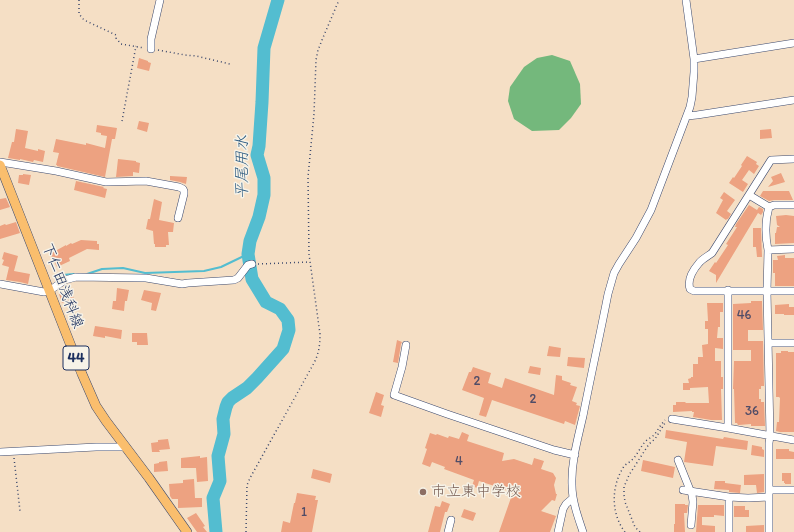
<!DOCTYPE html>
<html>
<head>
<meta charset="utf-8">
<style>
	body { margin:0 }
	canvas { display:block; background:#f5dfc5 }
</style>
</head>
<body>
<canvas width="794" height="532"></canvas>
<script>
const c = document.querySelector('canvas').getContext('2d');
c.lineJoin = 'round';
function fill(path, color) {
  c.fillStyle = color;
  c.fill(path, 'evenodd');
}
function strokePath(path, color, width, dash) {
  c.strokeStyle = color;
  c.lineWidth = width;
  c.lineCap = dash ? 'butt' : 'round';
  c.setLineDash(dash || []);
  c.stroke(path);
}
function label(font, color, halo, rows, align = 'center') {
  c.font = font + ' Itim,"Klee One",sans-serif';
  c.lineWidth = 3;
  c.setLineDash([]);
  c.textBaseline = 'middle';
  c.strokeStyle = halo;
  c.fillStyle = color;
  for (const [text, x, y, turn = 0] of rows) {
    c.save();
    c.translate(x, y);
    c.rotate((+turn || 0) * Math.PI / 180);
    c.textAlign = isNaN(turn) ? turn : align;
    if (halo) c.strokeText(text, 0, 0);
    c.fillText(text, 0, 0);
    c.restore();
  }
}
const forest = new Path2D(`
	M552 55 570 61 580 84 581 104 571 118 559 130 532 131 514 119 508 101 510 87 524 67 537 58Z`);
const stream = new Path2D(`
	M87 274 102 269 123 268 145 273 204 271 221 267 248 254
	M54 277 62 275 74 274`);
const river = new Path2D(`
	M216 532 213 498 220 481 218 456 224 434 223 419 226 407 228 402 232 398 247 388 257 378 283 349 289 330 288 320 280 309 266 302 252 279 248 254 250 241 259 217 264 195V178L257 155 259 146 262 102 264 48 278 0`);
const building = new Path2D(`
	M139 58 148 61V62L151 63 149 71 137 68Z
	M139 121 149 123 147 132 137 129Z
	M97 125 117 128 115 139H112L105 177 57 166V165H56L59 153 53 152 56 139 86 145V143L105 148 107 136 101 135V133L96 132Z
	M16 129 28 131 25 148 38 151V149L45 151 43 162 34 160 33 162 20 159V160L8 158 12 142H14Z
	M771 129 772 138 760 139V130Z
	M747 156 757 162 756 164 759 166 754 174 749 170 742 180 748 184 743 192 729 183 733 177 734 178 742 166 741 165Z
	M118 159 136 161V162L140 163 139 173 133 172V176L116 177Z
	M781 173 785 182 768 187 773 181 771 177Z
	M23 174 31 175 29 185 18 183 19 175H23Z
	M170 176 187 177 186 184 180 182 170 180Z
	M76 181 104 187 103 188 107 189 105 198 74 190Z
	M763 191H789L793 200H774L769 201 760 196Z
	M724 192 735 200 727 211 731 214 728 219H727L726 220 716 213 723 200 720 198Z
	M6 198 10 207 0 210V199Z
	M154 199 162 202 159 220 174 223 173 232H168L169 245H166V247H155V244H154L153 231 146 229 148 219H150Z
	M749 205 757 210 759 207 763 209V212L761 215 758 213 716 283V275L709 271 715 262 716 263 728 245 726 244 737 227H735L736 224Z
	M786 215 794 216V243L775 244V233H776L777 227H780L777 225 776 216Z
	M16 222 20 233 0 239V226L5 224 6 225Z
	M753 228H761L762 257H757L756 247H753Z
	M81 240 97 241V244H99V250L87 249 69 258 70 261 57 267 50 254 66 245V246L71 243 72 244Z
	M4 252 18 256 14 271 30 274 28 284 20 282 6 280 9 267 2 265 4 260 2 259Z
	M785 255V258H794V286H775V273H773V260H778L777 256Z
	M117 288 129 290 127 301H125L124 311 112 309 113 301H116Z
	M71 290 74 299 62 303 59 294Z
	M144 290 161 293 156 311 151 310 152 303 141 300Z
	M751 301H762V303L763 330H748V341H763L764 386H761V389H759V399H761V402H764L765 426H751V424L739 425H738L737 423H735L734 389H733L734 361H751V350H733V304L751 303Z
	M707 303H723V312H720V327H718L717 338H723V349L715 348V361H721V377H723V389H721L722 420H711L693 417 694 412H692V411L673 412V405H676V402H685L686 403H709L708 387 690 388V390H683V383H689L688 379 691 378V377H693V364H698V357H703L702 345 708 344V329H705V321H708Z
	M789 304V307H794V315H784V314H775V305Z
	M95 326 122 330 121 339 105 336V338L93 336Z
	M132 333H147L148 345H137V342H132Z
	M397 340 402 342 401 344 398 363 393 362Z
	M549 346 561 348 560 357 547 356Z
	M781 351H788V352H794V432H780L776 431 777 422H779L780 398 779 397H776V353H781Z
	M568 357 585 358 584 368 567 366Z
	M530 366 541 368 540 375 528 373Z
	M473 367 491 373 488 383 502 388 505 378 554 395 556 375 562 376V380L571 383 570 385 577 387 572 401 577 403 576 405 580 406 575 425 565 421 564 424 492 400 486 417 479 415 484 398 462 390 469 372H471Z
	M376 392 384 395 381 405 384 406 381 417 369 413Z
	M666 430 723 439 724 437 748 441 747 450 716 446 713 466 684 462 687 442 665 438Z
	M462 432 469 435 467 441 504 453 502 461 514 459 532 465 534 458 544 461 541 469 553 473 556 478 554 485 556 494H557L555 501 552 500 541 511 556 516 550 532H499L513 492 479 481 477 488 472 486 474 480 444 469 445 467 432 462 430 467 422 464 427 449 425 448 430 433 436 435 437 434 448 438 449 436 459 439Z
	M168 439 170 449 159 450 160 452H152L151 443 158 442V440Z
	M752 445 762 447V449L764 450V457L751 455Z
	M776 449H789V451L794 452V459H776Z
	M200 456V458L207 457 208 481 197 482 196 468H181V458Z
	M643 460 675 467 673 478 641 471Z
	M167 461 168 471 154 472V464L159 463V462Z
	M313 469 332 474 330 483 311 478Z
	M782 473H791V484H785V483H784V481H782Z
	M764 474V492L757 493 756 485H744V475Z
	M194 479 195 498H202V507L178 508V499H172L170 496 169 484 183 483V480Z
	M715 481H725V483L741 485 740 493 729 492V490L714 489Z
	M297 493 316 496 315 500H318L312 532H281L283 521 290 523 294 503H295Z
	M442 501 450 504 447 512H445L440 532H428L435 506 440 507Z
	M675 504H685V505H688L687 513H684L685 532H674V524H675Z
	M698 505H724V516L714 515V517H702V525L715 526V532H696Z
	M734 506H745V510H749V517H734Z
	M464 509 476 513 473 521 461 517Z
	M196 513 205 526 203 527 207 532H197L187 518Z
	M764 525V532H746V526Z`);
const path = new Path2D(`
	M79 0V14L84 20 116 35V38L121 44 144 48
	M158 50 185 55 196 56 230 64
	M122 121 136 46
	M258 264 310 262
	M14 458 20 511
	M246 532 247 485 250 478 314 363C319 353 320 345 320 334L309 254 308 177 314 114 316 60 318 50 322 40 339 0
	M625 532C611 514 611 487 623 468 625 464 629 463 632 460 637 455 640 448 644 443 647 439 651 438 654 435 658 430 661 424 665 420
	M640 532 635 527 625 502 624 495V487L629 475 649 444 655 439 665 423`);
const minor = new Path2D(`
	M151 49V39L160 0
	M694 59 794 43
	M687 116 697 115 794 100
	M794 159 771 160 712 253C708 256 702 259 699 263 693 270 687 280 690 289L694 291H794
	M0 162 56 171 106 182 146 181 179 187 183 189 184 191V194L178 218
	M749 195 769 207 774 205H794
	M769 207C765 221 765 235 768 250L767 291 770 436 769 443V532
	M768 250 794 249
	M0 284 44 292 49 291 65 280 76 277 146 278 182 284 188 283 234 280 238 278 248 265 252 264
	M728 290V428L794 440
	M768 343H794
	M406 345 402 367 394 395 447 414 554 450 575 455
	M672 419 728 428
	M0 452 96 447H125
	M678 460 692 495 693 502 691 525
	M683 490 729 497 748 498 769 497
	M770 490H794
	M729 497V532
	M448 532 451 520
	M558 532 563 509 566 504 573 498
	M583 532C578 517 572 501 572 485 571 462 578 438 583 416 591 375 600 335 608 294L614 273 619 264 636 238 651 210 690 107 692 97 694 72V59L686 0`);
const major = new Path2D(`
	M0 165 82 374 96 406 106 421 149 478 187 532`);
const markers = [
	[423,492,4,"#8d6e63"]
];
const numberNames = [
	["46",744,316],
	["2",477,382],
	["2",533,400],
	["36",752,412],
	["4",459,462],
	["1",304,513]
];
const shields = [
	[76,358,26]
];
const shieldNames = [
	["44",76,358]
];
const streetNames = [
	["下仁田浅科線",62,286,69]
];
const educationNames = [
	["市立東中学校",431,492]
];
const waterNames = [
	["平尾用水",243,167,-90]
];
fill(forest, '#74b87c');
strokePath(stream, '#53bdd0', 2);
strokePath(river, '#53bdd0', 13);
fill(building, '#eda281');
strokePath(minor, '#3c496d', 8);
strokePath(major, '#3c496d', 10);
strokePath(path, '#3c496d', 1.5, [1, 3]);
strokePath(minor, '#fff', 7);
strokePath(major, '#fabe6d', 9);
for (const [x, y, r, color] of markers) {
  const dot = new Path2D();
  dot.arc(x, y, r, 0, 2 * Math.PI);
  c.fillStyle = color;
  c.fill(dot);
  strokePath(dot, '#f7f3e8', 1.5);
}
label('13px', '#504c67', null, numberNames);
for (const [x, y, w] of shields) {
  const box = new Path2D();
  box.roundRect(x - w / 2, y - 12, w, 24, 3);
  c.fillStyle = '#f7f3e8';
  c.fill(box);
  strokePath(box, '#1b2f5e', 1);
}
label('bold 14px', '#1b2f5e', null, shieldNames);
label('15px', '#1b2f5e', '#f7f3e8', streetNames);
label('15px', '#785e54', '#f7f3e8', educationNames, 'left');
label('italic 16px', '#2c5a80', '#f7f3e8', waterNames);
</script>
</body>
</html>
